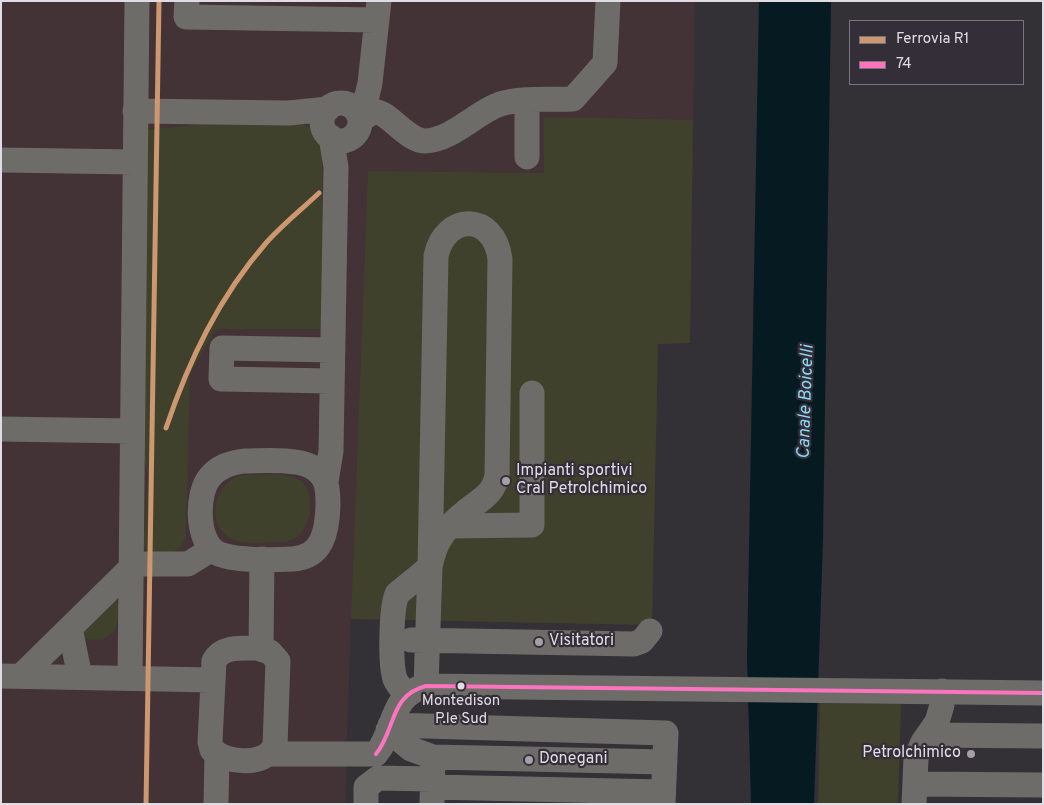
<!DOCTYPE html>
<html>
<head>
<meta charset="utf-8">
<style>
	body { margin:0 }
	#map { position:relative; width:1044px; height:805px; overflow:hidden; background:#333036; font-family:Overpass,sans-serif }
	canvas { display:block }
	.frame { position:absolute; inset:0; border:2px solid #e0dce3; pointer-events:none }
	.legend { position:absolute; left:849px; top:20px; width:175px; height:65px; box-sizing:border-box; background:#332e38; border:1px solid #78747c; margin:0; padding:6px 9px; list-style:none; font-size:15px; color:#e0dce3 }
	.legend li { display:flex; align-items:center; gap:10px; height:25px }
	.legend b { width:25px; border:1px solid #78747c }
</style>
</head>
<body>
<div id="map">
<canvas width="1044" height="805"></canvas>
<div class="frame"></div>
<ul class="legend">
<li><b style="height:6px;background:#cd976f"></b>Ferrovia R1</li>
<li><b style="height:6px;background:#fc73be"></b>74</li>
</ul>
</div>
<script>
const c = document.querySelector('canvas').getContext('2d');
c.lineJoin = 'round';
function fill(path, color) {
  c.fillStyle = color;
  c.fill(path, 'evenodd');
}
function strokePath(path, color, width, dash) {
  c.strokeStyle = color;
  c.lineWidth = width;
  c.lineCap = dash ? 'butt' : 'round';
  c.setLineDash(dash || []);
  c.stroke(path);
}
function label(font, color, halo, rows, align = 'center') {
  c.font = font + ' Overpass,sans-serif';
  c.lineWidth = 4.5;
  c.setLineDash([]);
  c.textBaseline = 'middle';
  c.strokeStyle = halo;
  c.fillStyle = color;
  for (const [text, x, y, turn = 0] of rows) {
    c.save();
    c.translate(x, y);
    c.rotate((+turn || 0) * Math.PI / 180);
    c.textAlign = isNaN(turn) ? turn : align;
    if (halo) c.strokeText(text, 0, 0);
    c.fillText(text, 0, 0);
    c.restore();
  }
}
const industrial = new Path2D(`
	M1 1H695L690 343 658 344 652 625 351 619 345 804H1Z`);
const green = new Path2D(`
	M544 117 693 120 690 343 658 344 652 625 351 619 368 171 544 173Z
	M212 123 306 125 316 132 322 141 324 329H216L190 374 186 537C180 554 168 554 152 555L142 544 140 534 145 533 148 476 143 453 146 130Z
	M244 475C261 475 287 471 301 481 319 496 311 543 281 542 266 542 241 546 228 537 204 520 217 478 244 475Z
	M115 599 118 600 120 608 115 631 102 640 83 639 81 629Z
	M820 703 901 704 898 804H818Z`);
const water = new Path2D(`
	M759 1H831L823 540 814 804H751L747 657Z`);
const minor = new Path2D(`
	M187 1 186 17 377 20
	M322 122a19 19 0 1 1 38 0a19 19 0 1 1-38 0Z
	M135 111 289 113 328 109
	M358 114 367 96 370 83 379 1
	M360 120C364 118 369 114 373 112 386 108 406 141 425 141 452 140 475 113 500 104 522 97 550 100 573 99L605 63 608 1
	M527 157V100
	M1 160 135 162
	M332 381 221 379 222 348 333 350
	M1 429 132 431
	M244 461C262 461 296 458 312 467 328 476 328 490 328 506 327 531 323 557 293 559 274 560 233 561 217 553 196 542 196 493 210 477 219 466 231 463 244 461Z
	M326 482 331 451 336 167 331 137
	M450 526 532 525V393
	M131 564H188L212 549
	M70 628 80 677
	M411 640 634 644 642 641 650 631
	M257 648 270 652 278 661 275 746C265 766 227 764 212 750L210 742 214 661C222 646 241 648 257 648Z
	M261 649 262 559
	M1 676 212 680
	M21 676 131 568
	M130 678 137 1
	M407 695C403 690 398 686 395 679 390 664 391 609 397 594L430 567 436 256C445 213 494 212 500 259L497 475C494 495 479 500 465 512 456 519 447 528 441 537 435 546 432 557 430 567L426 686
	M390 725 666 733 663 804
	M388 730 411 749 433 757
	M928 735 1043 736
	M270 754H376C396 730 389 695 426 686L1043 693
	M915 784 1043 785
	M432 787 663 792
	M216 804 217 754
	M366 804V787L378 778 432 779
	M432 804 433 757 665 762
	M914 804 916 758 923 742 937 722 942 705V691`);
const bus1 = new Path2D(`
	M376 754C396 730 389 695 426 686L1043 693`);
const rail1 = new Path2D(`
	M166 428C189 360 219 297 266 243 282 225 302 209 319 193
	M146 804 159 1`);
const markers = [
	[506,481,5,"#a3a0a6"],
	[539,642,5,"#a3a0a6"],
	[461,686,4.5,"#e0dce3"],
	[971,754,5,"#a3a0a6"],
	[529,760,5,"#a3a0a6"]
];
const busNames = [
	["Montedison",461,702],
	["P.le Sud",461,720]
];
const poiNames = [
	["Impianti sportivi",516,472],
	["Cral Petrolchimico",516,490],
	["Visitatori",549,642],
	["Petrolchimico",961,754,"right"],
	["Donegani",539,760]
];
const waterNames = [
	["Canale Boicelli",807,402,-88]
];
fill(industrial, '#433236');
fill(green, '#3f412c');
fill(water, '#061a22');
strokePath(minor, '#6e6c68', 25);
strokePath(bus1, '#fc73be', 4);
strokePath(rail1, '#cd976f', 5);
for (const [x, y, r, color] of markers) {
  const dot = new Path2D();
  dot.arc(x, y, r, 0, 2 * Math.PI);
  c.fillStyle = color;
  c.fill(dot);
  strokePath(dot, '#332e38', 2);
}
label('15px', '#e0dce3', '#332e38', busNames);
label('16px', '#e0dce3', '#332e38', poiNames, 'left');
label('italic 18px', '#8ad9f5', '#332e38', waterNames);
</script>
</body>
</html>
